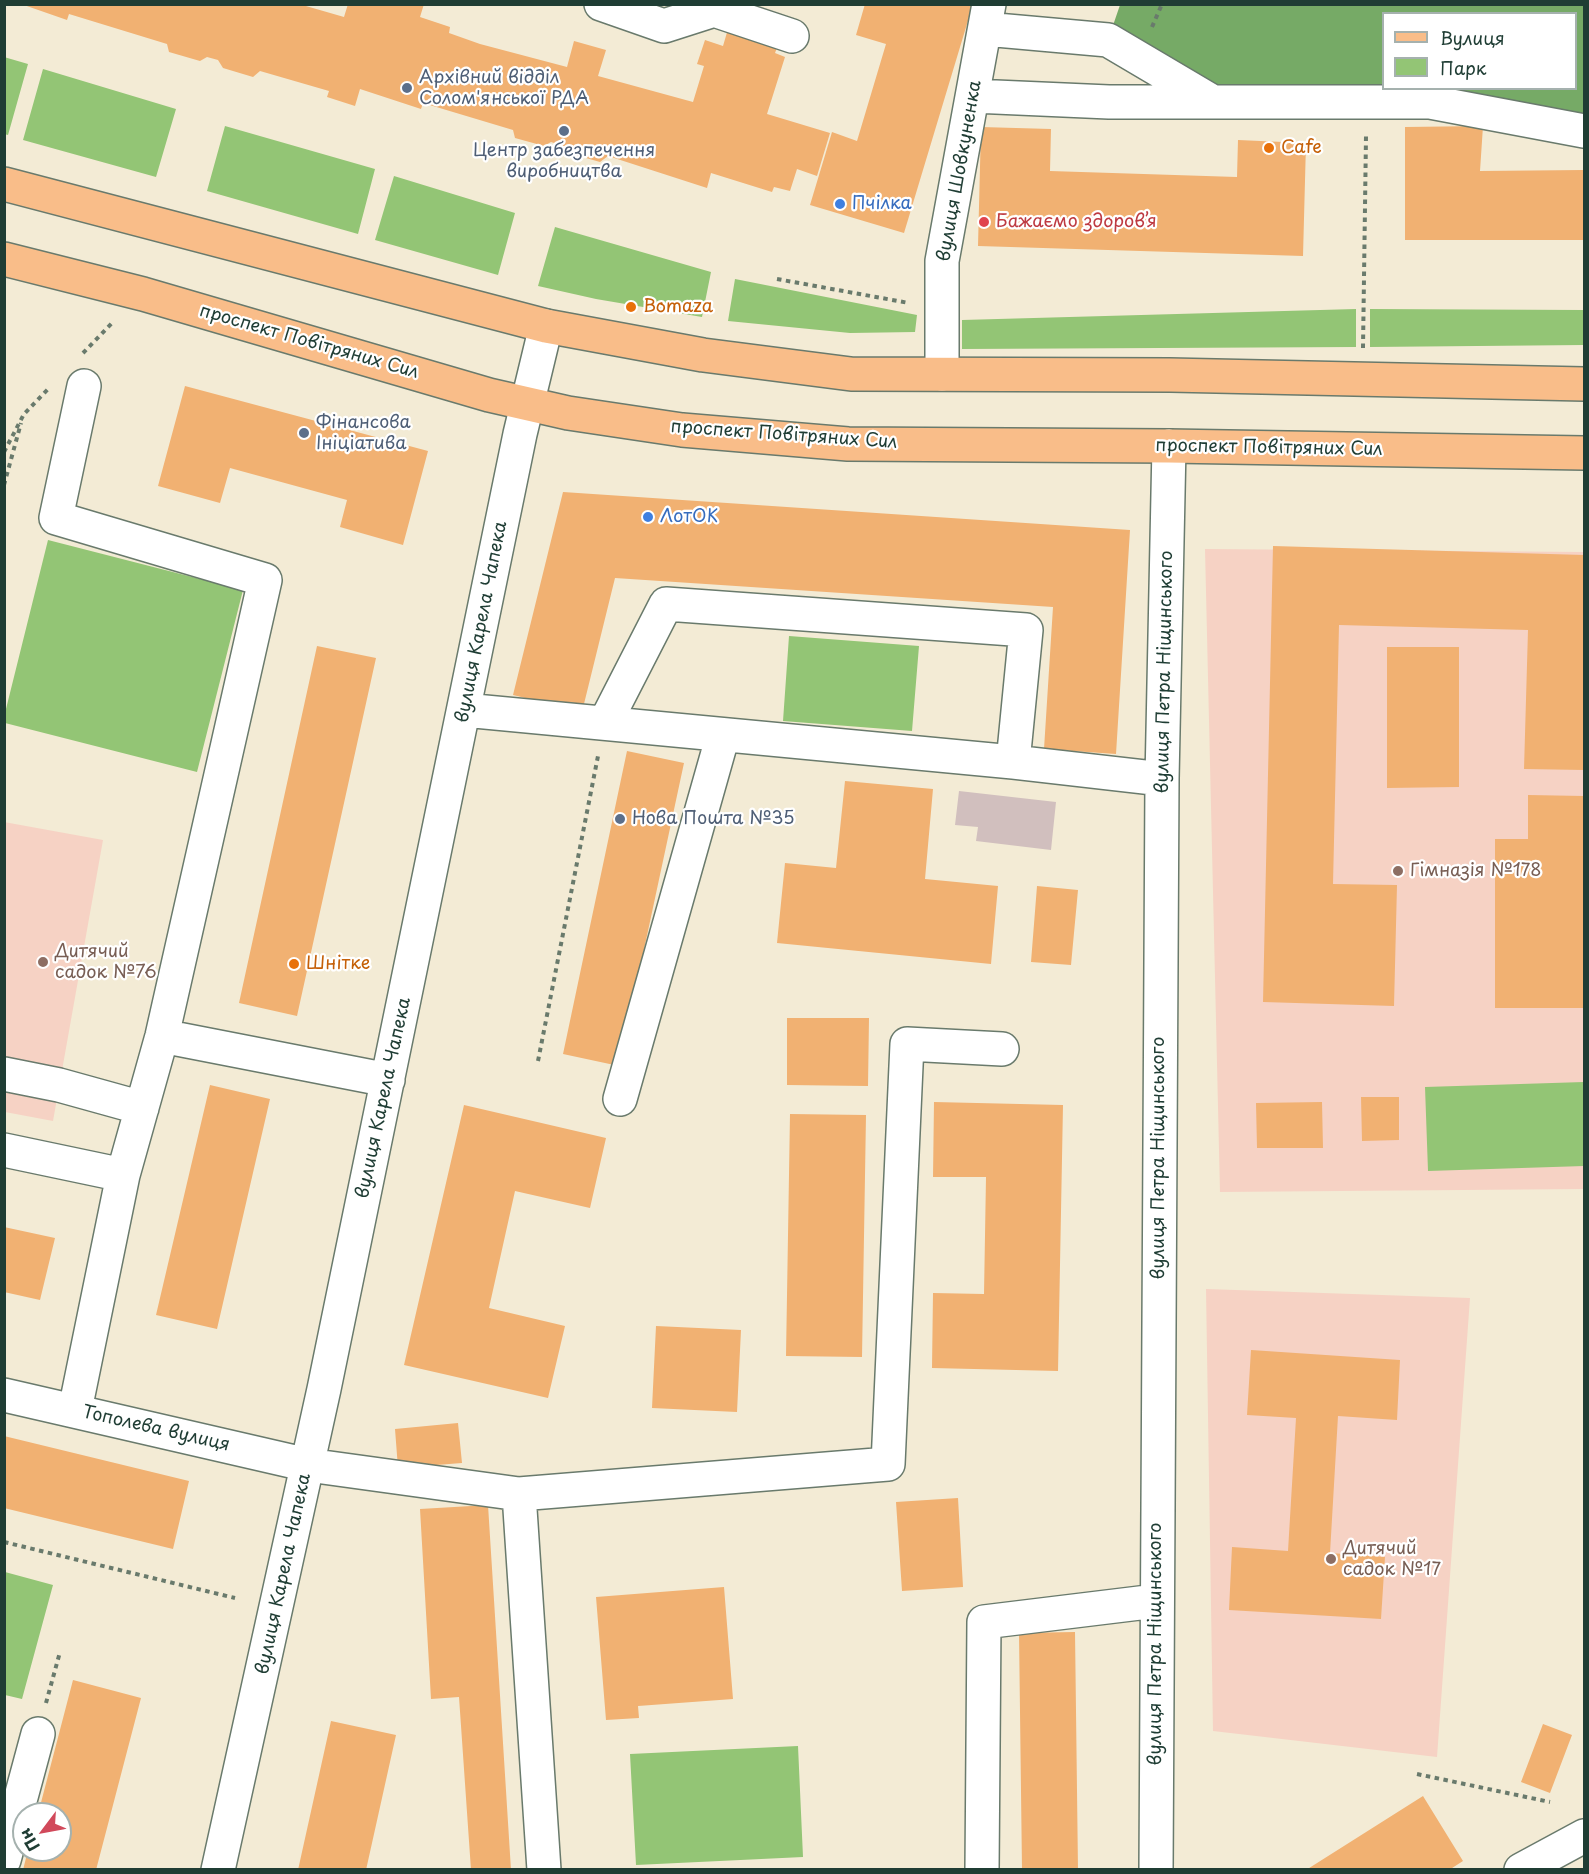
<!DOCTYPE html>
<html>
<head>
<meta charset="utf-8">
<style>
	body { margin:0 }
	#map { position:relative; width:1589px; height:1874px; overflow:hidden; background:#f3ebd5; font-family:"Playpen Sans",sans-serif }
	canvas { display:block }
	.frame { position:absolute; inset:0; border:6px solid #1f3d34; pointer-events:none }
	.legend { position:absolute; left:1382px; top:12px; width:195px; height:78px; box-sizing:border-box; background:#fff; border:2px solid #a5b1ae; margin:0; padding:8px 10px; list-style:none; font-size:18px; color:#1f3d34 }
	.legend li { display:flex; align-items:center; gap:12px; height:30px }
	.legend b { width:30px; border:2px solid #a5b1ae }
	.north { position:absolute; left:12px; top:1802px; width:60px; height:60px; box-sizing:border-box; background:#fff; border:2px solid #a5b1ae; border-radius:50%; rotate:238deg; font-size:16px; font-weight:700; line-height:24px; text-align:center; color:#1f3d34 }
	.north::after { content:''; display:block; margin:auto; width:21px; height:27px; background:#d1495b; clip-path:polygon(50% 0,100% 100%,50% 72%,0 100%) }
</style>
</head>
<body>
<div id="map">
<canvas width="1589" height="1874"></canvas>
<div class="frame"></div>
<ul class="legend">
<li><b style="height:8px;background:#f9bd89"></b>Вулиця</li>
<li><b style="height:16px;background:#93c575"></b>Парк</li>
</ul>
<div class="north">Пн</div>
</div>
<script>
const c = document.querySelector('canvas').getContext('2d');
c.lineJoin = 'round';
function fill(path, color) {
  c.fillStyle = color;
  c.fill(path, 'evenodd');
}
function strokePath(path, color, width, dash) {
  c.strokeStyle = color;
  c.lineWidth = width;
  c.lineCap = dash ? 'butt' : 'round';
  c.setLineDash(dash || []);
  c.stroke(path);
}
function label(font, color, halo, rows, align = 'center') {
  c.font = font + ' "Playpen Sans",sans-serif';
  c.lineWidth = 4.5;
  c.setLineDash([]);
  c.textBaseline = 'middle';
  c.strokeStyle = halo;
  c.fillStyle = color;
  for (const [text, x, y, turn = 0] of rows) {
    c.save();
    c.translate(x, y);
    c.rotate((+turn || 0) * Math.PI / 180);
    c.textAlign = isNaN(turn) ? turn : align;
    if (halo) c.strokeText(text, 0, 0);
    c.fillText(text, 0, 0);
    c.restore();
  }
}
const built = new Path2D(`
	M1205 549 1584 552V1189L1220 1192Z
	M4 822 103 840 53 1121 5 1112Z
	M1206 1289 1470 1298 1437 1757 1213 1731Z`);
const industrial = new Path2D(`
	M959 791 1056 802 1051 850 976 841 978 827 955 825Z`);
const green = new Path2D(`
	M4 57 28 64 8 135 4 134Z
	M43 69 176 109 156 177 23 140Z
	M225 126 375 169 358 234 207 191Z
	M394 176 515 213 498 275 375 240Z
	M555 227 711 272 702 317 596 299 538 286Z
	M735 279 917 315 915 332 850 333 728 321Z
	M1356 309V347L962 349V320Z
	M1370 309 1584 310V345L1370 347Z
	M48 540 243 590 197 772 5 723V713Z
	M789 636 919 646 912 731 783 721Z
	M1584 1082V1166L1428 1171 1425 1087Z
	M5 1572 53 1585 22 1699 5 1695Z
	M798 1746 803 1857 636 1865 630 1754Z`);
const forest = new Path2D(`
	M1120 5H1584V131L1531 122 1213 102 1108 40ZM1384 14H1576V88H1384Z`);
const building = new Path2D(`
	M21 4H299L344 17 348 4H424L420 17 450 27 449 33 480 44 567 67 574 41 606 50 598 76 693 102 704 66 697 64 705 40 723 46 728 29 781 37 775 53 785 57 767 114 830 133 817 176 797 169 790 191 774 187 772 192 711 173 707 188 608 156 600 162 572 154 567 147 551 142 544 146 515 138 513 130 423 103 421 109 360 89 355 106 327 97 329 91 260 71 253 77 223 68 218 60 207 57 200 61 169 52 167 44 69 14 67 20Z
	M865 4H973L904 233 810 205 832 132 857 141 886 44 856 35Z
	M1483 126 1480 171 1584 170V240H1405V127Z
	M981 127 1051 129 1050 171 1237 177 1238 140 1306 143 1303 256 978 246Z
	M185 386 428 451 403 545 340 527 347 500 230 468 220 503 158 486Z
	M563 492 1130 530 1116 754 1044 749 1053 607 615 578 582 712 513 695Z
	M1273 546 1584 555V770L1524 769 1528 630 1339 625 1333 884 1397 885 1394 1006 1263 1002Z
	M317 646 376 658 297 1016 239 1003Z
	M1387 647H1459V787L1387 788Z
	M627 751 684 763 619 1066 563 1054Z
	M845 781 933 789 925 879 998 886 991 964 777 943 785 863 836 868Z
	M1528 795 1584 796V1008H1495V839H1528Z
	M1037 886 1078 890 1071 965 1031 962Z
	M787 1018H869L868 1086 787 1085Z
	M210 1085 270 1099 217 1329 156 1315Z
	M1361 1097H1399V1140L1362 1141Z
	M934 1102 1063 1105 1058 1371 932 1368 933 1293 984 1294 986 1177H933Z
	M1322 1102 1323 1148H1257L1256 1103Z
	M464 1105 606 1138 590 1208 515 1191 489 1308 565 1326 548 1398 404 1365Z
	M790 1114 866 1115 862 1357 786 1356Z
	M4 1227 55 1238 40 1300 4 1292Z
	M656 1326 741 1330 737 1412 652 1408Z
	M1251 1350 1400 1360 1397 1420 1338 1416 1330 1553 1385 1557 1381 1619 1229 1610 1232 1547 1288 1551 1296 1418 1247 1415Z
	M458 1423 462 1463 398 1468 395 1429Z
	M4 1436 189 1481 173 1549 4 1508Z
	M958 1498 963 1587 902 1591 896 1502Z
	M488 1505 511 1870H471L459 1697 431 1699 420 1509Z
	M724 1587 733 1699 638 1706 639 1718 606 1720 596 1597Z
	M1075 1632 1078 1870H1022L1019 1633Z
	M73 1680 141 1698 96 1870H23L28 1850H60V1814H38Z
	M331 1721 396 1735 366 1870H298Z
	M1543 1724 1572 1735 1550 1793 1521 1782Z
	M1423 1796 1463 1861 1449 1870H1306Z`);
const path = new Path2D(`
	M1152 27 1162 4
	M777 279 909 303
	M1363 348 1366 136
	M83 353 113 322
	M4 452 24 414 48 389
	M4 485 21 423
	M538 1061 598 756
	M4 1542 235 1598
	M46 1703 60 1652
	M1417 1774 1550 1802`);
const minor = new Path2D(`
	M601 4 664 26 714 10 792 36
	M985 29 1108 40 1213 102
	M973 96 1109 102H1430L1584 131
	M942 374V261L989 4
	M464 710 1013 762 1162 779
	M605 723 666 604 1026 630 1013 762
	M162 1036 388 1080
	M4 1074 59 1085 142 1108
	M620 1099 723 735
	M4 1150 123 1175
	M4 1395 308 1465 519 1494 544 1870
	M75 1410 123 1175 162 1036 265 580 56 518 84 386
	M519 1494 888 1464 907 1044 1002 1049
	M4 1860 38 1734
	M218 1870 324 1389 520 434 546 326
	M982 1870 984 1622 1156 1601
	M1156 1870 1162 779 1169 446
	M1521 1870 1584 1836`);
const major = new Path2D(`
	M4 184 546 326 703 355 851 374 1170 375 1584 384
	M4 259 143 294 489 395 568 413 682 430 848 444 1169 446 1584 453`);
const markers = [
	[407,88,6,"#5c6f8a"],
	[564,131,6,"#5c6f8a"],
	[1269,148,6,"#e8710a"],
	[840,204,6,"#3f7fe0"],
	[984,222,6,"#e0444e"],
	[631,307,6,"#e8710a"],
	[304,433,6,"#5c6f8a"],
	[648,517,6,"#3f7fe0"],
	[620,819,6,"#5c6f8a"],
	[1398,871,6,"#8d6e63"],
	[43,962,6,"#8d6e63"],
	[294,964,6,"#e8710a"],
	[1331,1559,6,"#8d6e63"]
];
const serviceNames = [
	["Архівний відділ",419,78],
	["Солом'янської РДА",419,99],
	["Центр забезпечення",564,151,"center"],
	["виробництва",564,172,"center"],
	["Фінансова",316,423],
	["Ініціатива",316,444],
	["Нова Пошта №35",632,819]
];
const foodNames = [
	["Cafe",1281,148],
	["Bomaza",643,307],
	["Шнітке",306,964]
];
const streetNames = [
	["вулиця Шовкуненка",960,171,-80],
	["проспект Повітряних Сил",309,342,16],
	["проспект Повітряних Сил",784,435,4],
	["проспект Повітряних Сил",1269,448,1],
	["вулиця Карела Чапека",482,622,-79],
	["вулиця Петра Ніщинського",1165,672,-89],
	["вулиця Карела Чапека",384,1098,-78],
	["вулиця Петра Ніщинського",1159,1158,-90],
	["Тополева вулиця",156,1429,13],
	["вулиця Карела Чапека",284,1574,-78],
	["вулиця Петра Ніщинського",1156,1644,-90]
];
const shopNames = [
	["Пчілка",852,204],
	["ЛотОК",660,517]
];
const healthNames = [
	["Бажаємо здоровʼя",996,222]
];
const educationNames = [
	["Гімназія №178",1410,871],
	["Дитячий",55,952],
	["садок №76",55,973],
	["Дитячий",1343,1549],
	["садок №17",1343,1570]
];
fill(built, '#f6d2c4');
fill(industrial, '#d1bfbe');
fill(green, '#93c575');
fill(forest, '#76aa66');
fill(building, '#f1b172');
strokePath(minor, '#697a6c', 36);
strokePath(major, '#697a6c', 36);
strokePath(path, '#697a6c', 4, [4.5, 4.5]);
strokePath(minor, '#fff', 33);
strokePath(major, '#f9bd89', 33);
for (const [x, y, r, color] of markers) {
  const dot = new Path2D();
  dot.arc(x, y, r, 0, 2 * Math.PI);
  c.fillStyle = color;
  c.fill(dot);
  strokePath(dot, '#fff', 2);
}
label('18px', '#4e5e75', '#fff', serviceNames, 'left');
label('18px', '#c56008', '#fff', foodNames, 'left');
label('18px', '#1f3d34', '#fff', streetNames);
label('18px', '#366cbe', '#fff', shopNames, 'left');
label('18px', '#be3a42', '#fff', healthNames, 'left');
label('18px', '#785e54', '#fff', educationNames, 'left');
</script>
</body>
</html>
